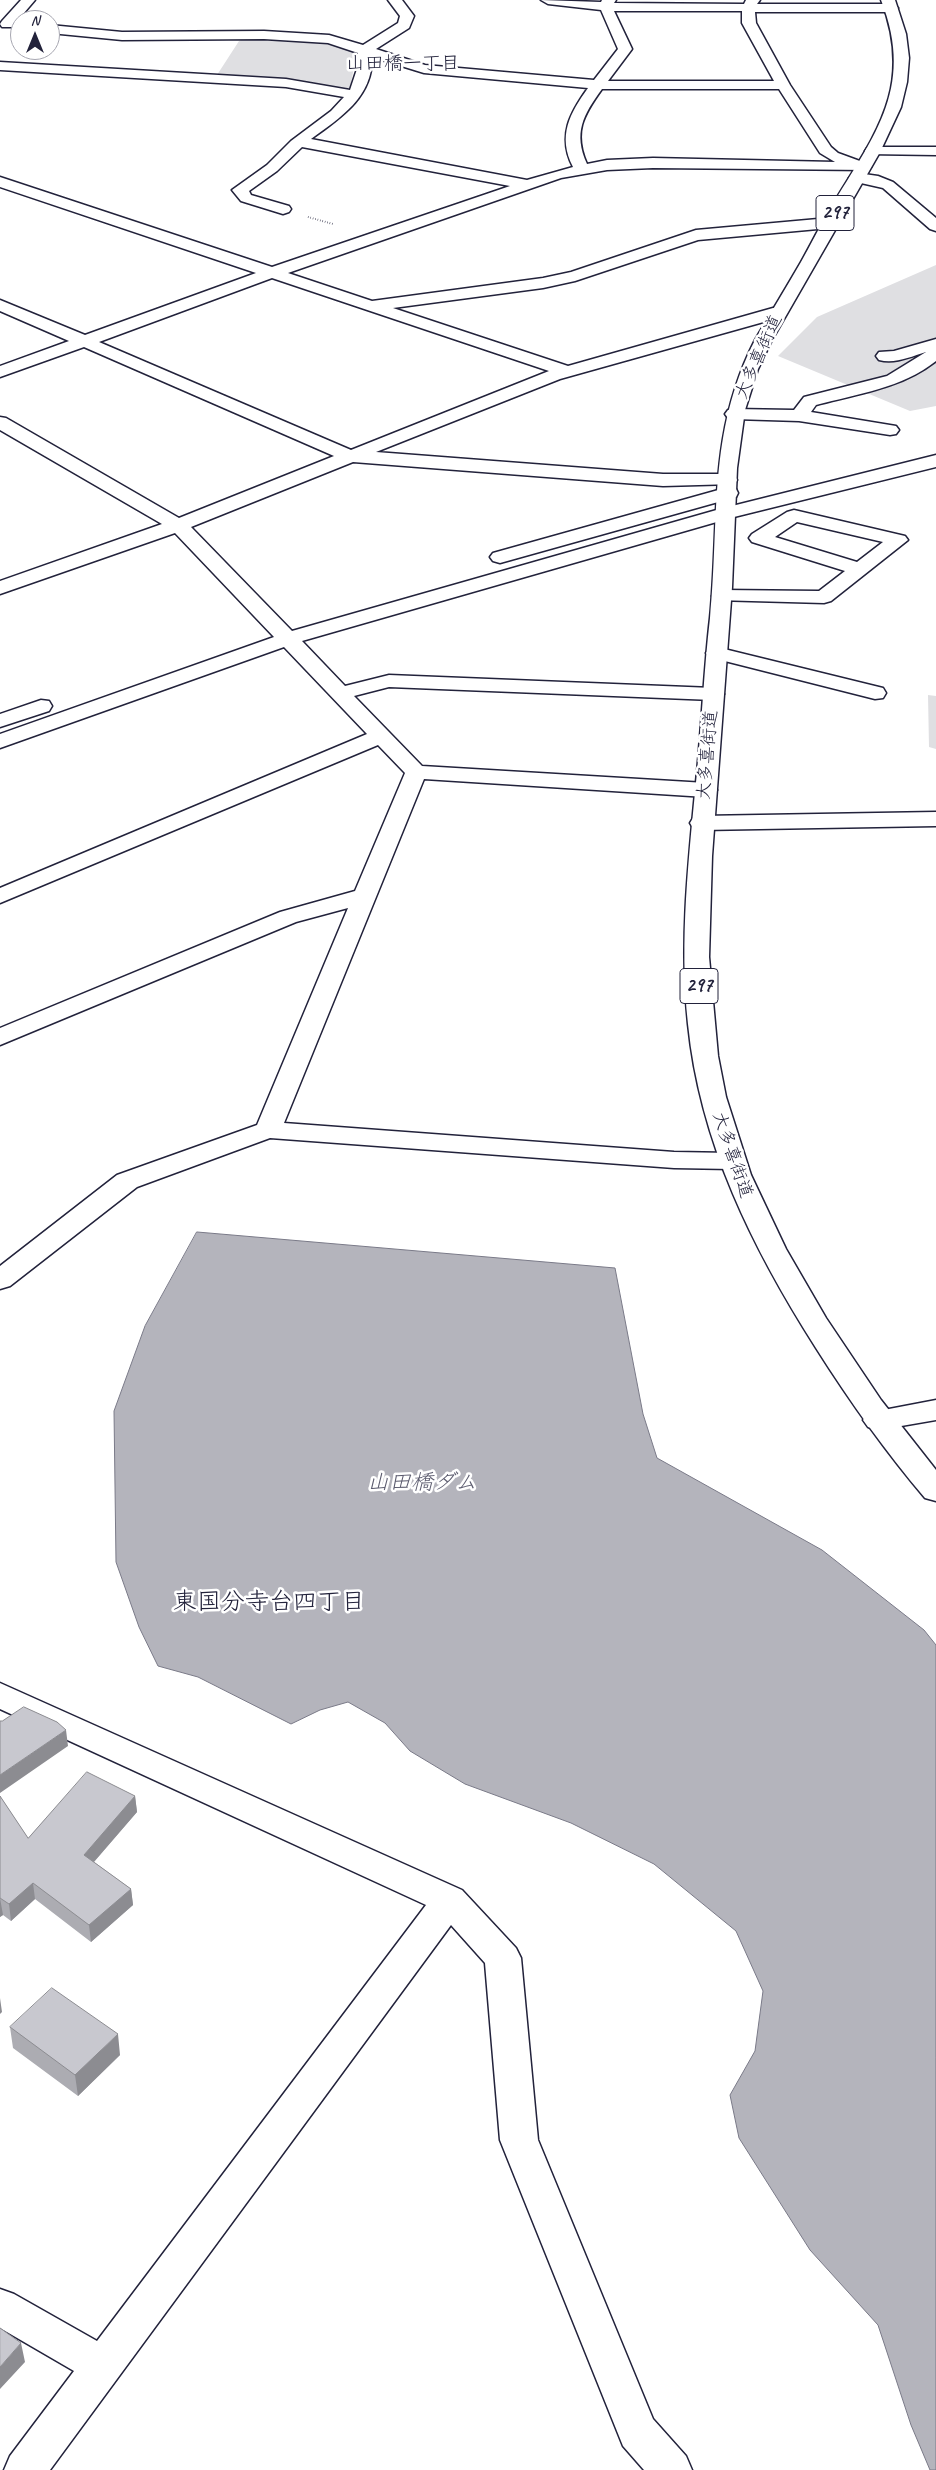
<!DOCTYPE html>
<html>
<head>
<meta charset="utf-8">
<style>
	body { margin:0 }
	#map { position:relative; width:936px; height:2470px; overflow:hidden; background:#fff; font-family:Caveat,sans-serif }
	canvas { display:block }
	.north { position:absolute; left:10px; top:10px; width:50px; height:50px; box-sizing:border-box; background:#fff; border:1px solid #a7a7b1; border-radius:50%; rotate:0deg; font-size:14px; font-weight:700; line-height:20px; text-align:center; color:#22223b }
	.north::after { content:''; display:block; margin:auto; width:18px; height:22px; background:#22223b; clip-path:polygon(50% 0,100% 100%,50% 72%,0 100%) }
</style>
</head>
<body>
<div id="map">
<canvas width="936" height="2470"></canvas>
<div class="north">N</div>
</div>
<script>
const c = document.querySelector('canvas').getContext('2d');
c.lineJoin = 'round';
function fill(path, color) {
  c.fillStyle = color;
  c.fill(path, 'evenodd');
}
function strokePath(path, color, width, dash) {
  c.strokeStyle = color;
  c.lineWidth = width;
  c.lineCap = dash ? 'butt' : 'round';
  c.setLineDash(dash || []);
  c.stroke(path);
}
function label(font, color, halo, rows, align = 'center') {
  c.font = font + ' Caveat,"Klee One",sans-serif';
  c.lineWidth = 5;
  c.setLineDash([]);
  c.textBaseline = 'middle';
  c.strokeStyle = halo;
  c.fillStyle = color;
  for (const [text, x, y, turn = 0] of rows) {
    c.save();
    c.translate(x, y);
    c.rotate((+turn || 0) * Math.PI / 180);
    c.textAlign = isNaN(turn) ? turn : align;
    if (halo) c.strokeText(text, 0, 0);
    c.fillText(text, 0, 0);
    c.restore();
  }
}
const green = new Path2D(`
	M246 38C284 39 321 39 357 51L350 88H338L293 79 217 75 239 41Z
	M936 265V406L910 411 778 356 817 317Z
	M928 695 936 696V749L929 747Z`);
const water = new Path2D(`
	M197 1232 615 1268 643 1414 657 1458 822 1550 924 1630 936 1645V2470H930L911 2425 878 2325 810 2250 739 2138 730 2095 755 2051 763 1991 736 1931 654 1864 571 1823 465 1784 410 1751 385 1723 348 1702 320 1710 291 1724 198 1677 158 1666 139 1627 116 1562 114 1411 145 1326Z`);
const path = new Path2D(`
	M308 217 333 224`);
const minor = new Path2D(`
	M21 0H35L12 27H2L0 24 2 21Z
	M388 0H402L414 16 409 28 376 49 425 65 594 80 618 49 601 10 548 4 541 0 601 2 602 0H616L614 3 744 4 746 0H760L757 4H891L898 8 891 12H755L756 23 790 85 831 147 838 153 868 164 871 167 868 170 653 168 607 170 561 178 288 273 372 301 543 278 571 272 696 230 829 218 835 220 837 223 829 228 698 240 575 281 543 288 393 308 568 366 773 308H785L787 312 785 316 560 379 376 452 663 474H728L735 476 737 480 735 484 663 486 353 462 191 527 292 631 720 509 936 455V467L734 517 302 641 345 686 389 675 713 688 721 689 724 694 721 699 713 700 389 687 354 696 422 766 706 783 714 785 717 790 714 795 706 797 424 779 284 1123 674 1152 732 1153 741 1155 745 1161 741 1167 732 1169 674 1168 270 1138 137 1187 10 1286 0 1289V1266L117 1175 257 1125 348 908 296 922 0 1045V1028L280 912 355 891 405 773 378 745 0 903V888L367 734 284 647 0 748V734L274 637 175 533 0 594V581L162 524 0 430V417L6 418 179 518 334 456 84 347 0 377V366L69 341 0 311V300L85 335 256 273 0 187V177L272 267 510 186 302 147 277 171 249 191 251 195 289 206 291 209 289 212 283 214 241 201 232 190 267 165 291 141 331 111 344 97 286 87 0 70V62L286 79 350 90 358 66V53L328 43 264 39 122 40 50 33V25L122 32 264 31 329 35 363 45 398 23 400 16ZM614 11H742V23L774 81H608L632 49ZM372 57 424 73 588 88C570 113 557 136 573 167L527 180 311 139C340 118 373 97 372 57ZM602 89H779L820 153 835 162 653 158 607 160 587 164C573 133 583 115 602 89ZM272 278 549 371 351 450 99 342Z
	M872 147H936V155L867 154 865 151 867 148Z
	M857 173 878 176 893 182 936 218V231L930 229 883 188 852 181 849 178 852 175Z
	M936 339V361C902 388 858 394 816 405L811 412 896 426 899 430 896 434 890 435 799 421 734 419 728 418 725 414 728 410 734 409 794 410 804 397 887 376 926 352C910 357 895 364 879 360L876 356 879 352 894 351Z
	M729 487 736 489 738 493 736 497 500 563 493 561 490 557 493 553Z
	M794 510 905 536 908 540 831 601 824 603 715 600 712 596 715 592 722 590 819 591 845 571 752 542 749 538 752 534 787 512ZM797 522 883 542 857 562 775 537Z
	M716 647 883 688 886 693 883 698 875 699 709 657 706 653 709 649Z
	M41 700 49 701 52 706 49 711 0 727V714Z
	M936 812V826L701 830 693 828 690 823 693 818 701 816Z
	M936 1400V1420L878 1430 868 1427 863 1420 868 1413Z
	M0 1683 462 1890 516 1948 521 1958 538 2140 653 2419 686 2456 692 2470H644L623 2446 500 2140 485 1963 451 1925 50 2470H4L10 2456 74 2371 0 2328V2289L14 2294 97 2341 426 1905 0 1709Z`);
const highway = new Path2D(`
	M881 0H895L906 34 909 58 907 82 901 107 880 152 772 340 758 369 745 410 737 468 732 587 712 856 709 957 718 1056 726 1097 751 1175 786 1249 826 1318 881 1400 936 1470V1501L925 1498C885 1451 849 1400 816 1348 753 1249 700 1143 688 1024 679 940 689 856 697 772 702 720 704 669 710 618 720 518 707 434 755 340 770 314 786 288 801 262 810 246 818 230 827 214 870 140 917 91 881 0Z`);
const wall = new Path2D(`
	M0 1796 28 1838 135 1796 137 1812 94 1862 131 1889 133 1905 91 1942 35 1899 11 1921 3 1915 0 1917Z
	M10 2027 120 2055 78 2096 13 2048Z`);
const shadedWall = new Path2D(`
	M66 1730 68 1746 0 1793V1775Z
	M135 1796 137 1812 86 1871 84 1855Z
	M33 1883 35 1899 11 1921 9 1904Z
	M131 1889 133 1905 91 1942 89 1925Z
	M0 1898 3 1915 0 1917Z
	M0 1998 2 2012 0 2014Z
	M118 2034 120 2055 78 2096 75 2075Z
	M21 2343 25 2362 0 2389V2367Z`);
const building = new Path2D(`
	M24 1707 57 1722 66 1730 0 1775V1721H2Z
	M87 1772 135 1796 84 1855 131 1889 89 1925 33 1883 9 1904 0 1898V1796L28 1838Z
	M52 1988 118 2034 75 2075 10 2027Z
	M0 2328 21 2343 0 2367Z`);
const farStreetnames = [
	["大多喜街道",759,357,-66],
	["大多喜街道",708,755,-85],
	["大多喜街道",732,1155,71]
];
const farNeighbourhoodnames = [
	["山田橋一丁目",403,64]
];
const shields = [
	[835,213,38],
	[699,986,38]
];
const shieldNames = [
	["297",835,213],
	["297",699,986]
];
const waterNames = [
	["山田橋ダム",422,1483]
];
const quarterNames = [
	["東国分寺台四丁目",269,1603]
];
fill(green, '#dfdfe2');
fill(water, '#b4b4bc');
strokePath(water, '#7a7a88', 1);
strokePath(minor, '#22223b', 3);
strokePath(highway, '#22223b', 3);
strokePath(path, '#22223b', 2, [0.5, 2]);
fill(minor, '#fff');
fill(highway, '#fff');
fill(wall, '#acacb2');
fill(shadedWall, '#8c8c91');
fill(building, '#c8c8cf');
strokePath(building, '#8c8c91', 1);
label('18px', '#22223b', '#fff', farStreetnames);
label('19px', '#22223b', '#fff', farNeighbourhoodnames);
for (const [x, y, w] of shields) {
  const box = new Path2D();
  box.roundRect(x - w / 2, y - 17.5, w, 35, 4);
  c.fillStyle = '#fff';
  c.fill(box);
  strokePath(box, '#22223b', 1);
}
label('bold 20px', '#22223b', null, shieldNames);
label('italic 22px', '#5c5c6f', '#fff', waterNames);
label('24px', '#22223b', '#fff', quarterNames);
</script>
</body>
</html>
